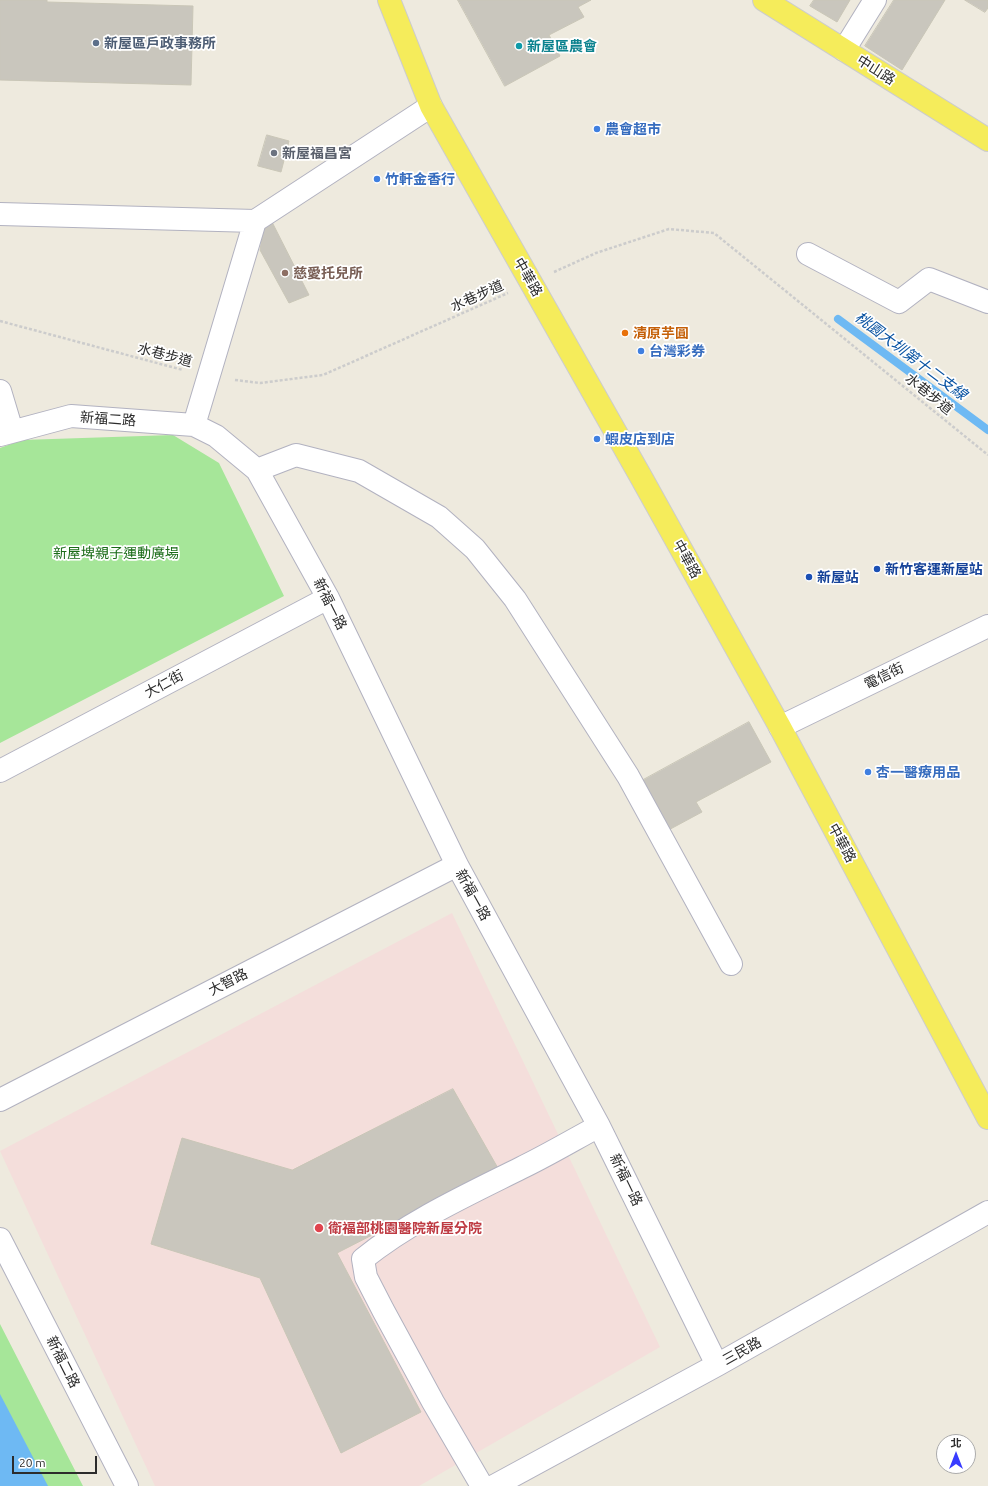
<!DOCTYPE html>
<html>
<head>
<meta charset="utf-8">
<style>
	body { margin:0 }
	#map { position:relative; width:988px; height:1486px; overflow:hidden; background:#eeeade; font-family:Ubuntu,"Noto Sans TC",sans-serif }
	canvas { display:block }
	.north { position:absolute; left:936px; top:1434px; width:40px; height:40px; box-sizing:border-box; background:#fff; border:1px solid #ababab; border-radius:50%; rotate:0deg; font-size:11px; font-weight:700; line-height:16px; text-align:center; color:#2c2c2c }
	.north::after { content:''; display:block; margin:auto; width:14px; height:18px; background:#393cff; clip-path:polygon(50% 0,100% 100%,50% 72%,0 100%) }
	.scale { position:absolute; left:12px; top:1456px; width:85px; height:18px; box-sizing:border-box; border:2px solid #2c2c2c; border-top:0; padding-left:5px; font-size:12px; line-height:14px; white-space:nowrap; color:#2c2c2c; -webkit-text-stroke:3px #fff; paint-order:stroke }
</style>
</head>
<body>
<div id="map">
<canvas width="988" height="1486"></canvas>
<div class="north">北</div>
<div class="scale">20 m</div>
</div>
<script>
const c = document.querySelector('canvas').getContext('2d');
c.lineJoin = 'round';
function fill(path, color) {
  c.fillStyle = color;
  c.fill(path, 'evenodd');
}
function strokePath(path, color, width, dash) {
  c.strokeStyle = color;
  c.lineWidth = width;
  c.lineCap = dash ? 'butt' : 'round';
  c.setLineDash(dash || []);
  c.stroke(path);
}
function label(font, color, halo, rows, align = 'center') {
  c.font = font + ' Ubuntu,"Noto Sans TC",sans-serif';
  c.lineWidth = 3.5;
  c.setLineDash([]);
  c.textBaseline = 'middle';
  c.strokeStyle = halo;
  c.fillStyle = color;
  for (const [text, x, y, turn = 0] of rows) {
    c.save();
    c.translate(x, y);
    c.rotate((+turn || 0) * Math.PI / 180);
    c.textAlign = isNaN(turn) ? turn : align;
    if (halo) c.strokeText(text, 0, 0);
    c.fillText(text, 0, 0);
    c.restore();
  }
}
const medical = new Path2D(`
	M452 913 660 1347 419 1486H155L0 1151Z`);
const green = new Path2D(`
	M173 435 219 463 284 596 0 743V448L22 440Z
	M0 1324 83 1486H0Z`);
const water = new Path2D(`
	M0 1394 48 1486H0Z`);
const stream = new Path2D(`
	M838 319 988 430`);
const building = new Path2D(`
	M0 0H47V2L193 6 191 85 0 80Z
	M458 0H591L578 7 584 17 549 35 560 56 505 86Z
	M814 0H850L837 22 810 6Z
	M894 0H945L902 70 865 46Z
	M965 0H988V8L985 12Z
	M267 135 289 141 281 172 258 166Z
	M270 218 309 295 289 303 260 250 265 221Z
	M749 722 771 762 696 802 702 812 663 833 636 784Z
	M453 1089 499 1170 337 1253 421 1412 341 1453 260 1278 151 1244 182 1138 292 1170Z`);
const path = new Path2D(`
	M554 272 596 253 669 229 714 233 988 455
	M0 321 183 370
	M235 380 260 383 323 375 508 293`);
const minor = new Path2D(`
	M844 50 875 0
	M0 214 255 221 431 106
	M808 254 899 302 929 279 988 302
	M0 391 12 431
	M194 425 255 221
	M0 435 71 416 194 425 216 436 257 470 328 598 457 865 599 1126 717 1365
	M257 470 296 455 359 471 439 517 475 549 515 599 628 776 731 964
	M780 727 988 626
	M0 771 328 598
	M0 1100 457 865
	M0 1239 127 1486
	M482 1486 433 1402 383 1310 366 1277 363 1259C410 1221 467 1195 521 1168 548 1155 573 1140 599 1126
	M494 1486 717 1365 988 1212`);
const major = new Path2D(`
	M389 0 431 106 641 477 780 727 988 1118
	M764 0 988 140`);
const markers = [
	[96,43,4,"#5c6f8a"],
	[519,46,4,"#0f9aa8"],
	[597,129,4,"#3f7fe0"],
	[274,153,4,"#6b7280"],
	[377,179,4,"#3f7fe0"],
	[285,273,4,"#8d6e63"],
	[625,333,4,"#e8710a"],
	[641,351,4,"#3f7fe0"],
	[597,439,4,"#3f7fe0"],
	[877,569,4,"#1a4fb4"],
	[809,577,4,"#1a4fb4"],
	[868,772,4,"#3f7fe0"],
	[319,1228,5,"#e0444e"]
];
const serviceNames = [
	["新屋區戶政事務所",104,43]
];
const cultureNames = [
	["新屋區農會",527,46]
];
const streetNames = [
	["中山路",876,70,32],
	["中華路",528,277,60],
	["水巷步道",477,296,-24],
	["水巷步道",165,355,15],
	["水巷步道",929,394,39],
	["新福二路",108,419,4],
	["中華路",687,559,61],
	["新福一路",330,604,63],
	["電信街",884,676,-26],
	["大仁街",164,684,-28],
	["中華路",842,843,62],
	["新福一路",473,895,61],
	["大智路",228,982,-27],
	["新福一路",626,1180,64],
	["三民路",742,1351,-29],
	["新福二路",63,1362,63]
];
const shopNames = [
	["農會超市",605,129],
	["竹軒金香行",385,179],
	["台灣彩券",649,351],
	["蝦皮店到店",605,439],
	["杏一醫療用品",876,772]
];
const worshipNames = [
	["新屋福昌宮",282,153]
];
const educationNames = [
	["慈愛托兒所",293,273]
];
const foodNames = [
	["清原芋圓",633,333]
];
const parkNames = [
	["新屋埤親子運動廣場",116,553]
];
const transitNames = [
	["新竹客運新屋站",885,569],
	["新屋站",817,577]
];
const healthNames = [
	["衛福部桃園醫院新屋分院",328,1228]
];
const waterNames = [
	["桃園大圳第十二支線",911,356,37]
];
fill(medical, '#f4dedb');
fill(green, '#a6e699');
fill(water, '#6eb9f3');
strokePath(stream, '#6eb9f3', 8);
fill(building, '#c9c6bd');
strokePath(building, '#c9c6b7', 1);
strokePath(minor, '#b2b2c0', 24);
strokePath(major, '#ccc', 24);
strokePath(path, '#ccc', 2.5, [3, 2]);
strokePath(minor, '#fff', 22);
strokePath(major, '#f5ec5b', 22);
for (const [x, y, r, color] of markers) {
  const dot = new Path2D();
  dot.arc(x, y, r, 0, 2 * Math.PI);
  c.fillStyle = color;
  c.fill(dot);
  strokePath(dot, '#fff', 1.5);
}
label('bold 14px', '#4e5e75', '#fff', serviceNames, 'left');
label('bold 14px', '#0d838f', '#fff', cultureNames, 'left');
label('14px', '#2c2c2c', '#fff', streetNames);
label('bold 14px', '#366cbe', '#fff', shopNames, 'left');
label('bold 14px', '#5b616d', '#fff', worshipNames, 'left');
label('bold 14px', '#785e54', '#fff', educationNames, 'left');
label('bold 14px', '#c56008', '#fff', foodNames, 'left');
label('14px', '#1b6c18', '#fff', parkNames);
label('bold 14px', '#164399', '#fff', transitNames, 'left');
label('bold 14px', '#be3a42', '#fff', healthNames, 'left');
label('italic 15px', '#0953a2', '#fff', waterNames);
</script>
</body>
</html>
